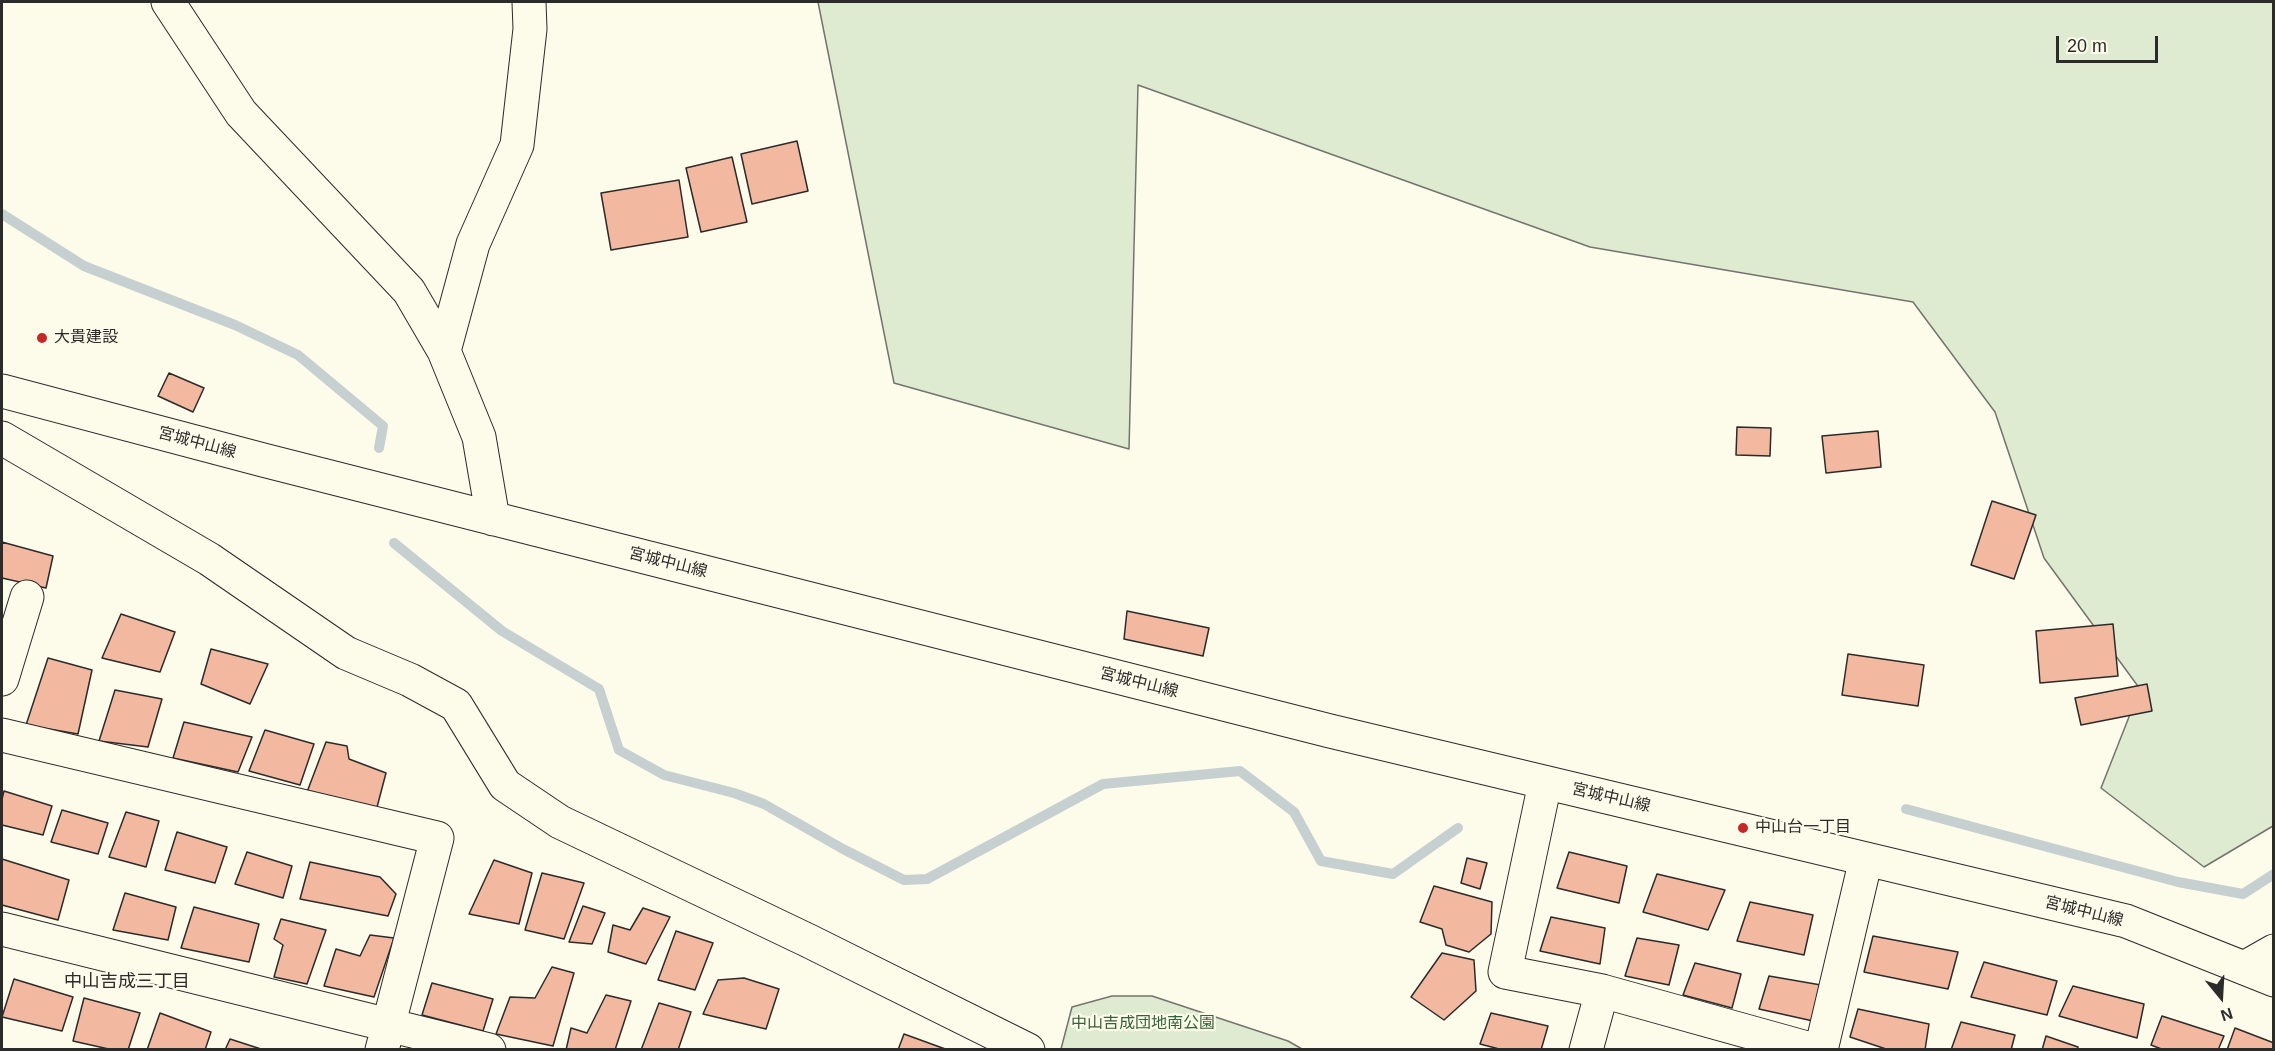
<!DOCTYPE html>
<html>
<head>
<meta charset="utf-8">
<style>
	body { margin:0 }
	#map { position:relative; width:2275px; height:1051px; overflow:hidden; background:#fdfbea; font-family:Arial,sans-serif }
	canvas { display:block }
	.frame { position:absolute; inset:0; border:3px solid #2b2b2b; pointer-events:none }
	.north { position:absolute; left:2191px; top:967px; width:60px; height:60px; -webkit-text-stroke:4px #fdfbea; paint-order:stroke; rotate:162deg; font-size:16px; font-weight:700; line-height:24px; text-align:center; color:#2b2b2b }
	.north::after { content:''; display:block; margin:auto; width:21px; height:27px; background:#2b2b2b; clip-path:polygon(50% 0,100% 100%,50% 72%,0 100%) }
	.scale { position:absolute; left:2056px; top:36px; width:102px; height:27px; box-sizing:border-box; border:3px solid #2b2b2b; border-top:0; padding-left:8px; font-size:18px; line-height:21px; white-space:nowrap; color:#2b2b2b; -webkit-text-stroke:4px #fdfbea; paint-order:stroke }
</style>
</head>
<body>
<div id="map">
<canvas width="2275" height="1051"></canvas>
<div class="frame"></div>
<div class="north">N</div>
<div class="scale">20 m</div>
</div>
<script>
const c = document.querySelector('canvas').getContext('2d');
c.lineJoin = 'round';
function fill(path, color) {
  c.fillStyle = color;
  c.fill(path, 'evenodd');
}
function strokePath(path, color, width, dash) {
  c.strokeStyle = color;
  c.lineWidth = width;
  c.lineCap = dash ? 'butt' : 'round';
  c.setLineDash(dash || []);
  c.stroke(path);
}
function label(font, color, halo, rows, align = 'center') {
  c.font = font + ' Arial,"Noto Sans JP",sans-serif';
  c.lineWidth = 4.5;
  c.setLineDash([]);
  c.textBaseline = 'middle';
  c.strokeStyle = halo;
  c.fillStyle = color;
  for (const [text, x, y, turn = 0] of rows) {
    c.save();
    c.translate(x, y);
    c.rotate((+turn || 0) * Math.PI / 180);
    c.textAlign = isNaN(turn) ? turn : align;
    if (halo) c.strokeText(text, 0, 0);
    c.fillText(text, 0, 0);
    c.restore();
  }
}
const green = new Path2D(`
	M818 2H2273V826L2204 867 2101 788 2140 689 2044 558 1995 412 1913 302 1590 247 1138 85 1129 449 894 383Z
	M1112 996H1152L1288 1041 1302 1049H1061L1072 1007Z`);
const stream = new Path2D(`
	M2 214 84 266 235 325 298 355 383 426 379 448
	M394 543 502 631 599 689 619 750 664 775 734 793 764 804 843 849 904 880 927 879 1103 784 1240 771 1294 812 1321 861 1393 874 1458 828
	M1906 809 2178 882 2243 894 2274 874`);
const building = new Path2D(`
	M797 141 808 191 752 204 741 154Z
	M732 157 747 222 701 232 686 168Z
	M679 180 688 237 611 250 601 193Z
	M169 373 204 388 193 412 158 396Z
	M1737 427 1771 428 1770 456 1736 455Z
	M1878 431 1881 467 1826 473 1822 436Z
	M1992 501 2036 515 2014 579 1971 565Z
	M2 542 53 556 46 588 2 578Z
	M1127 611 1209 628 1203 656 1124 639Z
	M121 614 175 632 160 672 102 658Z
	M2113 624 2118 676 2040 683 2036 631Z
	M211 649 268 664 250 704 201 684Z
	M1848 654 1924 665 1918 706 1842 695Z
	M48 658 92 670 78 734 26 725Z
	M2147 684 2152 711 2081 725 2075 698Z
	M115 690 162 699 148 747 99 741Z
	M184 722 252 737 238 772 173 758Z
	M265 730 314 744 300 785 249 771Z
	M326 742 347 746 349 759 386 773 376 811 307 792Z
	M4 791 52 806 43 835 2 825V799Z
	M62 810 108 823 98 854 51 842Z
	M126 812 159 821 146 867 109 857Z
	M177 832 227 847 215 883 165 870Z
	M247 852 292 866 283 898 235 884Z
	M1569 852 1627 866 1619 903 1557 888Z
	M1467 858 1487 863 1480 889 1461 883Z
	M2 859 69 880 58 920 2 905Z
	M494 860 532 873 519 924 469 914Z
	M310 862 380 877 396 894 388 916 300 899Z
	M542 873 584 883 564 939 525 930Z
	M1657 874 1725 890 1708 930 1643 912Z
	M1434 886 1492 902 1491 934 1469 952 1446 945 1442 929 1420 922Z
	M125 893 176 907 168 940 113 930Z
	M1750 902 1813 915 1804 955 1737 941Z
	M583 906 605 913 592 944 569 942Z
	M194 907 259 924 249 962 181 948Z
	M643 908 670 917 646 964 608 952 613 925 630 930Z
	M1551 917 1605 928 1600 964 1540 951Z
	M281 919 326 930 307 984 274 977 283 945 274 939Z
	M676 931 713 943 695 990 658 980Z
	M370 935 394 938 374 997 324 986 336 949 360 956Z
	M1873 936 1958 952 1948 989 1864 972Z
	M1637 938 1679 945 1669 985 1625 976Z
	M1442 953 1474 960 1476 991 1444 1020 1411 997Z
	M1984 962 2057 981 2047 1015 1971 997Z
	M1695 963 1741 974 1732 1008 1683 995Z
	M552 967 574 973 553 1046 496 1034 510 997 535 998Z
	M1769 976 1821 985 1813 1021 1759 1009Z
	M744 978 779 989 766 1029 703 1014 718 980Z
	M14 979 73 997 62 1031 2 1017Z
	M432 983 493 999 483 1031 422 1015Z
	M2073 986 2144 1004 2137 1038 2059 1016Z
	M606 995 631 1001 615 1050H566L571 1028 587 1033Z
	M84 998 140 1013 128 1050H113L73 1041Z
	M659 1003 691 1012 678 1050H641Z
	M1858 1009 1929 1024 1925 1050H1889L1850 1037Z
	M160 1013 211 1032 205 1050H147Z
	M1491 1013 1548 1026 1541 1050H1503L1480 1044Z
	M2162 1016 2224 1036 2218 1050H2164L2151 1045Z
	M1961 1022 2015 1035 2011 1050H1951Z
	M2235 1028 2274 1043V1050H2227Z
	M904 1034 948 1050H898Z
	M2046 1036 2078 1047 2077 1050H2042Z
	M230 1039 264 1050H225Z`);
const minor = new Path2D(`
	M168 2 241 113 409 291 444 351 479 437 493 519
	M444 351 473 244 517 145 530 29 529 2
	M2 391 263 460 1330 731 2126 921 2274 980
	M2 438 209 559 346 653 410 680 456 705 505 785 560 822 809 941 1028 1050
	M2 679 27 597
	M2 735 437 838 382 1050
	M1545 783 1505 972 1602 991 1814 1050
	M2 929 489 1050
	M2244 968 2274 951
	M1586 1050 1602 991
	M1821 1050 1866 859`);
const markers = [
	[42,338,6,"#c62828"],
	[1743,828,6,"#c62828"]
];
const poiNames = [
	["大貴建設",54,338],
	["中山台一丁目",1755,828]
];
const streetNames = [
	["宮城中山線",197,443,15],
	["宮城中山線",668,563,14],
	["宮城中山線",1139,683,14],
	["宮城中山線",1611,798,13],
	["宮城中山線",2084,912,14]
];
const parkNames = [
	["中山吉成団地南公園",1143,1024]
];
const neighbourhoodNames = [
	["中山吉成三丁目",127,982]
];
fill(green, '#deebd1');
strokePath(green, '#74746e', 1.5);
strokePath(stream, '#c7d0d0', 10);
fill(building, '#f2b8a0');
strokePath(building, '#2b2b2b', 1.5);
strokePath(minor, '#2b2b2b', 35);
strokePath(minor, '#fdfbea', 33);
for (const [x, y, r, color] of markers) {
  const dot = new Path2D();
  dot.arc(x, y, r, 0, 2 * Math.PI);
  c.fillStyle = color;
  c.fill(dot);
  strokePath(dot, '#fdfbea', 2);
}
label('16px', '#2b2b2b', '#fdfbea', poiNames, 'left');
label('16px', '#2b2b2b', '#fdfbea', streetNames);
label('16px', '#34623c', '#fdfbea', parkNames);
label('18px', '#2b2b2b', '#fdfbea', neighbourhoodNames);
</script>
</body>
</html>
